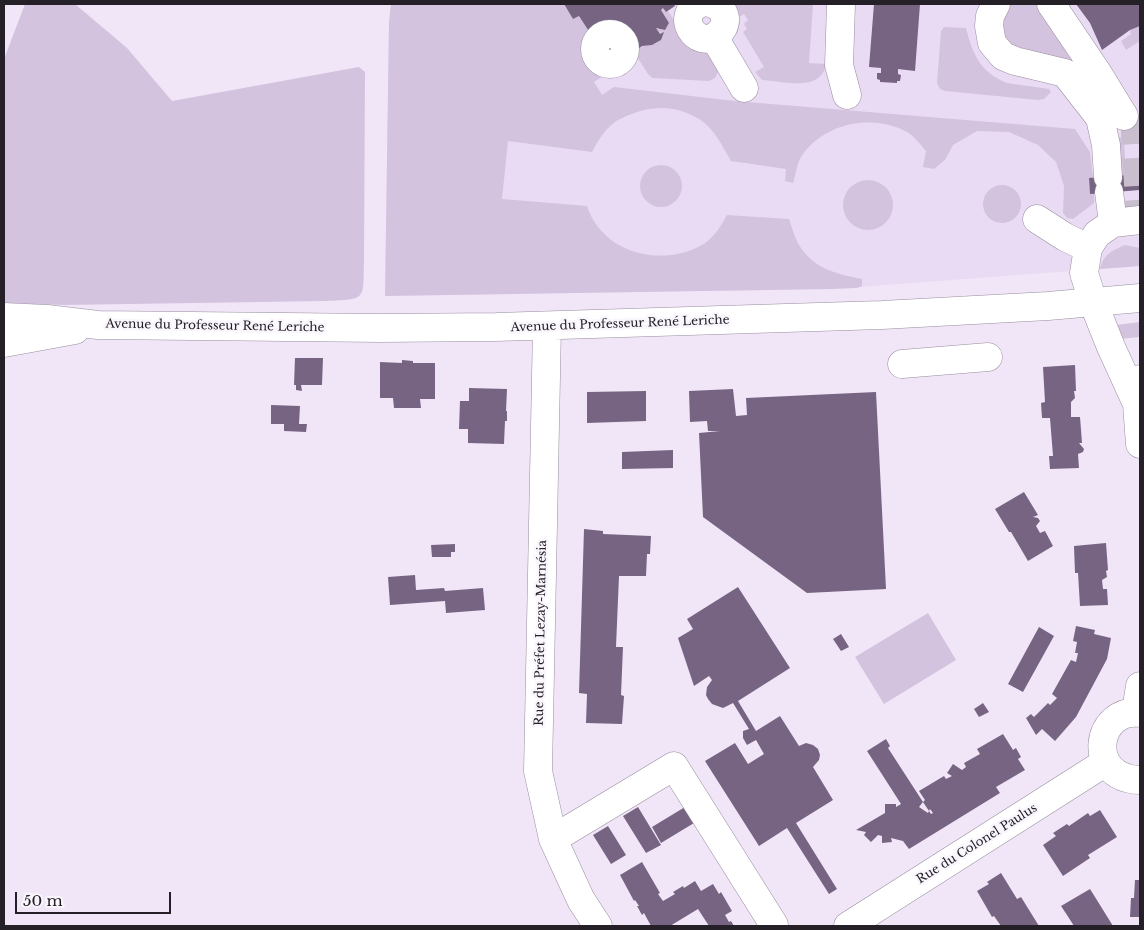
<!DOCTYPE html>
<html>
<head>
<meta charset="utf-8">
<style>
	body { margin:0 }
	#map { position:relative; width:1144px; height:930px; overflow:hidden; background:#f1e6f8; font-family:"Libre Baskerville",serif }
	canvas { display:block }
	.frame { position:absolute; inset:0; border:5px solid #252027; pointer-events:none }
	.scale { position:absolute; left:15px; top:892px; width:156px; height:22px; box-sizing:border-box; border:2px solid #252027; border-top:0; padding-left:6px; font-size:15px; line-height:18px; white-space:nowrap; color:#252027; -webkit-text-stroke:4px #faf6fd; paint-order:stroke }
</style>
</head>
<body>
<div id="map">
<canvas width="1144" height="930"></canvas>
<div class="frame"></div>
<div class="scale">50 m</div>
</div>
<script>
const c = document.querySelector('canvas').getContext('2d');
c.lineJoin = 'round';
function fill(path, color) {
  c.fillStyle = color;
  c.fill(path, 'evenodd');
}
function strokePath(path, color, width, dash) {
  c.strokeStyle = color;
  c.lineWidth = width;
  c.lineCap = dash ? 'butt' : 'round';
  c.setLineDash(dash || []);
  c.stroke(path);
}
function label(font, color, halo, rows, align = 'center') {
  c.font = font + ' "Libre Baskerville",serif';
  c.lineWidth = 5;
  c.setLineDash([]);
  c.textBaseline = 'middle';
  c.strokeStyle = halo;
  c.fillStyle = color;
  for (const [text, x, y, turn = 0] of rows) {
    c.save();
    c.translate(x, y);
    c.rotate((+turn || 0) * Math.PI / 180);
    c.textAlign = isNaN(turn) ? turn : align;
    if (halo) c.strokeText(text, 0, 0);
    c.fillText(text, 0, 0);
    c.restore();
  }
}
const built = new Path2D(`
	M391 4H1140V266L831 289 385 296 389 22Z`);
const green = new Path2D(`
	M25 4H75L127 48 172 101 359 67 365 72 364 260C363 301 367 299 326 301L64 305 4 303V59Z
	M391 4H564L573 19 579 16 590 33V38L586 50V56L596 68 603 70 607 74 594 82 602 95 614 87 735 101 1075 129 1090 152 1093 178 1089 179 1090 193H1094V203L1073 219 1067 218 1063 213 1064 186 1056 162 1038 145 1009 132 977 131 953 145 945 160 934 169 923 167 926 151C921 145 914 136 907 132 873 114 827 122 803 154 797 161 796 174 793 183L785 181 786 169 731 161C722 146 715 129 699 119 676 105 653 105 629 115 624 117 619 119 615 122 604 130 598 141 592 152L508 141 502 199 587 206C602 253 661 268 702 245 713 239 721 226 727 215L789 219C792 228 795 238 799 245 814 269 836 274 862 279V286L857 288 831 289 385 296 389 22Z
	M726 4H813L809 63 826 64C821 93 783 81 762 80L755 72 764 67 743 32 747 29 744 24 748 20 744 14 732 21Z
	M1008 4H1044L1102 98 1056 63 1001 41V11Z
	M663 8 666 12 668 11 686 38 707 48 719 70 715 78 709 81 652 78 648 74 634 52C636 50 638 48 641 47 651 42 659 48 663 33L660 34 656 28 665 30 669 23 661 10Z
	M1140 26V41L1126 50 1121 41 1131 34 1130 30Z
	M944 27 966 28C973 55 980 72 1007 83L1049 89 1051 92 1044 99 1038 100 945 91 940 89 937 83 941 31Z
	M1120 137 1124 140 1126 175 1119 176 1118 138Z
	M640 186a21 21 0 1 1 42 0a21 21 0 1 1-42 0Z
	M843 205a25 25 0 1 1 50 0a25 25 0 1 1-50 0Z
	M983 204a19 19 0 1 1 38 0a19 19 0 1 1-38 0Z
	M1125 245 1140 248V266L1100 269C1103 255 1112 250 1125 245Z
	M1140 322V337L1118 339 1116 325Z
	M928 613 956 660 884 704 855 657Z`);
const building = new Path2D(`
	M564 4H674L675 6 666 12 663 8 661 10 669 23 665 30 656 28 660 34 664 32 661 40 652 45 642 46 634 52 620 30H618L611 20 590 33 579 16 573 19Z
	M874 4H920L915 71 898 69V74L901 75 900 81H897V83L880 82V80L877 79V73H881V68L869 67Z
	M1076 4H1140V26L1130 30 1102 50 1090 23Z
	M1140 174V190L1090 194 1089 178Z
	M295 358H323L322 385H301L302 391 296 390V385H294Z
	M402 360 413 361V363H435V399H420L421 408H394L393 398H380V362L402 363Z
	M1075 365 1076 391H1074L1075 398 1071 402V417H1080L1082 443H1079L1084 449 1083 452 1078 454 1079 468 1050 469 1049 456H1053L1050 418H1042L1041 403 1045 402 1043 367Z
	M469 388 507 389 506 411H507V421H505L504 444 468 443V429H459L460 401H469Z
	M733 389 736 416 747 415 746 398 876 392 886 589 807 593 703 517 699 433 720 431H708L707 421 690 422 689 391Z
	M646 391V421L587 423V392Z
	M271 405 300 406 299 424H307L306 432 284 431V424H271Z
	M673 450V468L622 469V452Z
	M1024 492 1038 515 1033 517 1038 518 1040 521 1036 526 1040 533 1045 531 1053 546 1028 561 1011 532H1009L995 509Z
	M584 529 603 531V534L651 536 650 554H647L646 576H619L616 647H623L621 695 624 696 622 724 586 723 587 694 579 693Z
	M1106 543 1108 570 1106 571 1107 577 1102 580 1103 589H1107L1108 605 1080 606 1078 573H1075L1074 546Z
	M455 544V552H451V557H432L431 545Z
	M415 575 416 590 444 588 445 591 483 588 485 610 446 613 445 601 390 605 388 577Z
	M738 587 790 668 738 701 756 731 780 716 799 746 806 743 813 745 818 749 820 755 819 760 813 767 833 800 796 823 837 889 829 894 787 828 759 846 705 761 735 743 748 764 764 754 756 740 747 745 743 738V731L749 729 733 703 723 708 712 704 708 699 706 695 707 687 712 680 709 676 694 686 678 638 693 629 687 619Z
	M1076 626 1095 630 1094 634 1111 638 1107 659 1076 717 1055 741 1042 729 1036 735 1026 718 1031 714 1034 717 1048 703 1050 705 1057 698 1052 694 1071 660 1076 662 1078 653H1075L1077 642 1073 641Z
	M1039 627 1054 636 1023 692 1008 684Z
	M841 634 849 647 841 651 833 639Z
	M983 703 989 712 979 717 974 709Z
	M1003 734 1013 750 1016 748 1021 757 1018 759 1025 770 996 787 1000 793 909 849 903 841 891 838 892 842 882 843V836L878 835 871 842 864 835 866 832 856 830 885 813V804H896V807L901 804 867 751 886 739 890 746 888 748 923 802 925 800 919 791 944 776 946 779 952 776 947 773 953 764 962 770 966 767 964 763 980 754 977 749ZM923 802 929 811 930 809 933 813 931 814 929 811 928 813 919 807Z
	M638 807 661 845 646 853 623 816Z
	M685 807 694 823 661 843 652 827Z
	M1100 810 1117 837 1088 855 1090 858 1063 876 1043 845 1056 836 1053 833 1067 824 1069 826 1088 813 1090 816Z
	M608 826 626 855 611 864 593 835Z
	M642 862 660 893 658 894 663 901 675 894 673 892 683 886 684 888 695 881 701 891 713 884 719 894 721 892 732 911 725 915 729 922 731 921 734 926H709L698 909 670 926H651L644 913 642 915 637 906H639L635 900 634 901 620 875Z
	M1001 873 1017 899 1021 897 1039 926H1001L994 916 992 917 977 891 989 884 987 882Z
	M1135 880H1140V917H1130L1131 898H1134Z
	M1090 889 1100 905 1113 926H1074L1067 915 1061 906Z`);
const minorTunnel = new Path2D(`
	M1134 116 1140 217`);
const minor = new Path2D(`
	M699 4C675 15 695 50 717 35 722 31 726 25 725 18 724 11 719 6 713 4
	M841 4 839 65 847 95
	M996 4 990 16 989 26 992 43 1003 56 1015 61 1065 73 1100 118 1106 145 1108 177
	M1051 4 1097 72 1124 116
	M595 49a15 15 0 1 1 30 0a15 15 0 1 1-30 0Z
	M714 37 744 88
	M1109 192 1113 223
	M1037 219 1065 237 1088 248
	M1140 220 1113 223 1097 234 1088 248 1084 273 1093 302 1111 347 1137 404 1140 379
	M4 317 47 319 98 325 380 328 496 327 882 315 1048 306 1140 298
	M547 327 538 771 553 839 581 900 598 926
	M4 343 75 330
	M902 364 988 357
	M1137 404 1140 444
	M1136 712 1140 686
	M1140 713C1096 707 1084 778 1140 780
	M553 839 674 766 774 925
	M848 926 1106 762`);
const streetNames = [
	["Avenue du Professeur René Leriche",620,324,-2],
	["Avenue du Professeur René Leriche",215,326,1],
	["Rue du Préfet Lezay-Marnésia",541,633,-89],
	["Rue du Colonel Paulus",977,844,-32]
];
fill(built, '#eadbf4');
fill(green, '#d4c3df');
fill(building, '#776482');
strokePath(minorTunnel, '#c8bece', 28, [28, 14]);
strokePath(minor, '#978d9e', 29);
strokePath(minor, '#fff', 28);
label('12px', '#252027', '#faf6fd', streetNames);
</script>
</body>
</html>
